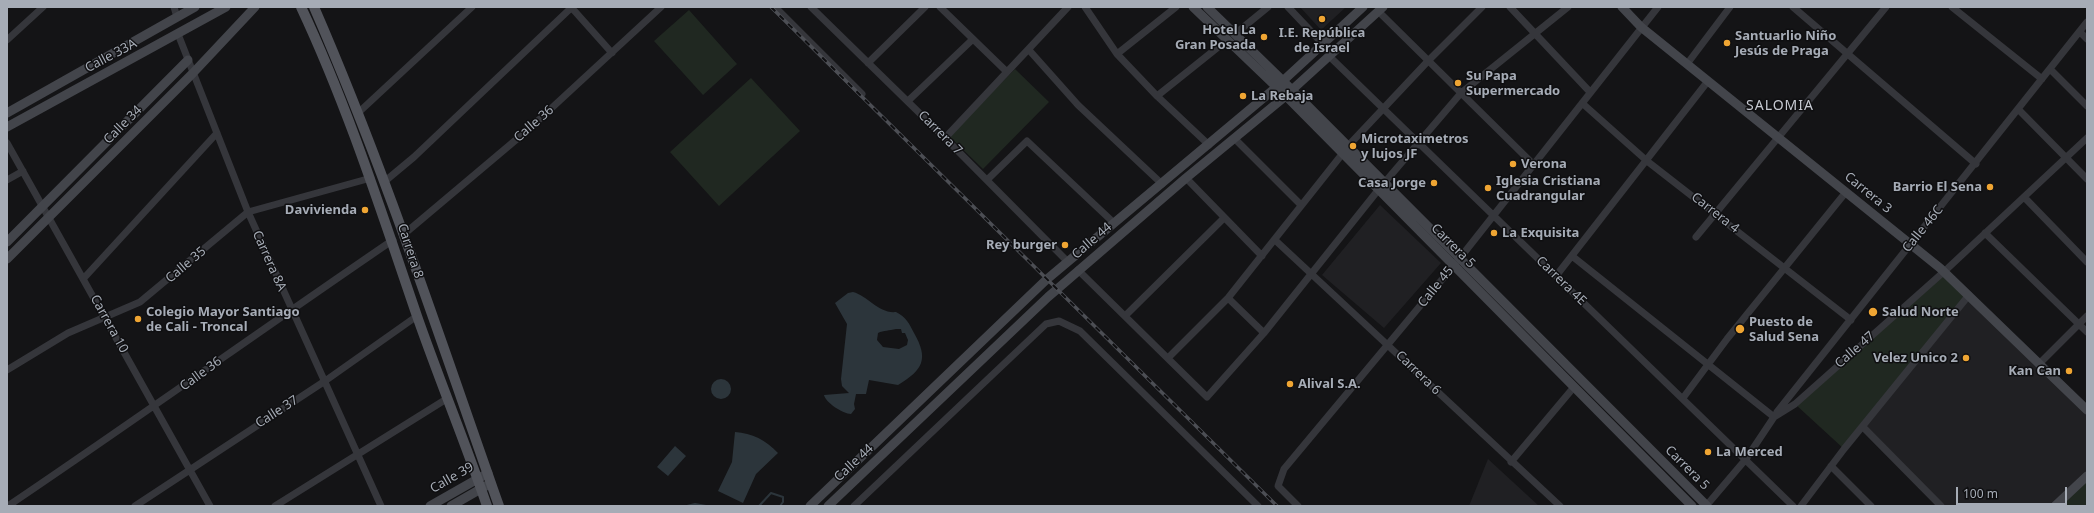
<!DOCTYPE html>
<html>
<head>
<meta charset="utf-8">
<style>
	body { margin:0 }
	#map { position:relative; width:2094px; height:513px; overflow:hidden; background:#141416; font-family:"Noto Sans",sans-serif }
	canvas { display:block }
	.frame { position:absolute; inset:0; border:8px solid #a6acb6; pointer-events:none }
	.scale { position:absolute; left:1956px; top:487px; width:111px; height:18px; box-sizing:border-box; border:2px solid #a6acb6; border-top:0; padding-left:5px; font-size:12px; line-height:14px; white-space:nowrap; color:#a6acb6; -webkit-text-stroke:3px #0f0f11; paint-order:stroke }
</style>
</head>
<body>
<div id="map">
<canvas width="2094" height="513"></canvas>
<div class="frame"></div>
<div class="scale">100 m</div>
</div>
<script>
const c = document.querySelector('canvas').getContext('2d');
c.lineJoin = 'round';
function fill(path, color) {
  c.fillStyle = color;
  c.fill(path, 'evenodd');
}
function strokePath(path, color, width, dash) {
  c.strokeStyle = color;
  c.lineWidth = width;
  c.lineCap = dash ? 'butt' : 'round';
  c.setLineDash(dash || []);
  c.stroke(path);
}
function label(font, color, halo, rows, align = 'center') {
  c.font = font + ' "Noto Sans",sans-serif';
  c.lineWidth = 3;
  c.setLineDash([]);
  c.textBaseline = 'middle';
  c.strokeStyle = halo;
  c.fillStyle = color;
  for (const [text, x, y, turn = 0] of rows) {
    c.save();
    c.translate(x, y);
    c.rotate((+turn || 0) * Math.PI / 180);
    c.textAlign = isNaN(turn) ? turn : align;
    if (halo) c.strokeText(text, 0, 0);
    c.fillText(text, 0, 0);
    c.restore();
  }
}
const built = new Path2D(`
	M1300 7H1346L1321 30Z
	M1380 205 1441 263 1384 328 1322 275Z
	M1969 295 2087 410V476L2055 506H1941L1863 427Z
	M1488 459 1539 506H1469Z`);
const green = new Path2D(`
	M689 10 737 64 703 95 654 41Z
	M1015 69 1049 102 983 169 949 136Z
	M751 78 800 131 719 206 670 152Z
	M1944 271 1969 295 1844 449 1795 404Z
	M2087 476V506H2055Z`);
const water = new Path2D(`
	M853 292C868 296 879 314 896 312 906 317 909 323 914 333 929 359 923 370 898 385L869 380 866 394H856L854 404 855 409 851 414C843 414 825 402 824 395L849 393 842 386 841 379 847 324 835 303 848 293ZM896 329H901L902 333H905L908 340 907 345 899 349 883 347 877 340 878 333C884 330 889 331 896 329Z
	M711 389a10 10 0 1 1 20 0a10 10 0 1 1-20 0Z
	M735 432C752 433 766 440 778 453L756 474 743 503 718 491 732 462Z
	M675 446 686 456 668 476 657 467Z`);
const stream = new Path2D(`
	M687 506 695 504 706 506
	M759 506 771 493 783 497V502L780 506`);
const street = new Path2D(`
	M174 7 177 17
	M571 7 612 53
	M775 7 862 94
	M811 7 945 138 1068 262
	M940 7 1007 72
	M1085 7 1117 54 1157 96 1209 145
	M1288 7 1323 44
	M1510 7 1590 92
	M1793 7 1976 164
	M1952 7 2042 79
	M1378 11 1533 164
	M2080 32 2087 39
	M178 34 248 212 381 506
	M1235 34 1268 7
	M7 40 43 7
	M1029 50 1078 105 1162 184
	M1117 54 1176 7
	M1329 56 1793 506
	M868 63 925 7
	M1687 64 1730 7
	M2050 69 2087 106
	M1157 96 1227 40
	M908 101 973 39
	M1582 103 1647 161 1851 320
	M2018 109 2087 179
	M358 113 472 7
	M945 138 1068 7
	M1234 138 1301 205
	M7 143 210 506
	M1348 146 1428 61 1482 7
	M1186 178 1262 256
	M7 180 23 171
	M987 180 1027 141 1114 223
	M384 182 414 157 571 8
	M1385 182 1461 93 1568 7
	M2024 197 2087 262
	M1985 233 2087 332
	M403 235 530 128 661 7
	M1696 237 1886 7
	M1275 240 1560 506
	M1572 256 1774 417
	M1078 270 1207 397 1264 333 1379 189
	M1556 276 1708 81
	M84 278 217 133
	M1228 298 1264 333
	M1125 316 1224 218
	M1168 358 1228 298 1343 153
	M2040 363 2087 316
	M7 370 68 333 140 302 248 212 371 178
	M1683 398 1727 339 1846 192
	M1777 412 2087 22
	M1863 427 1941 506
	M1511 462 1574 387
	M1831 466 1871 506
	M8 506C137 419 264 328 393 240
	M135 506 325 381 417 316
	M275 506 448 398
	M854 506 1046 324 1059 321 1080 331 1258 506
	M1298 506 1278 486 1284 469 1460 258 1658 7
	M1706 506 1746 459 1774 417 1795 404 1948 268 2087 138
	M1801 506 1844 449 1969 295`);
const secondary = new Path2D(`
	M1193 7 1289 99 1692 506
	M1207 7 1280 78 1707 506
	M1622 7 1641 27 1940 268 2087 410
	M7 113 195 7
	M7 127 226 7
	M7 242 188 60
	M7 259 193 73 255 7
	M430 506 488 473
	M451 506 491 483
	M810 506 1046 280 1273 90 1363 7
	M828 506 1048 297 1186 178 1282 99 1383 7
	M2055 506 2087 476`);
const primary = new Path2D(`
	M301 7C348 107 381 211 417 316 439 379 465 442 487 506
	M314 7C385 170 440 339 499 506`);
const rail = new Path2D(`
	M771 7 1277 506`);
const markers = [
	[1322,19,4,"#efa533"],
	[1264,37,4,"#efa533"],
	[1727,43,4,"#efa533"],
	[1458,83,4,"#efa533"],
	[1243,96,4,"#efa533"],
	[1353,146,4,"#efa533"],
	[1513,164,4,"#efa533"],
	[1434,183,4,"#efa533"],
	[1990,187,4,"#efa533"],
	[1488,188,4,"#efa533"],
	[365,210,4,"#efa533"],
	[1494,233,4,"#efa533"],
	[1065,245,4,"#efa533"],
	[1873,312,5,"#efa533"],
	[138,319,4,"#efa533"],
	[1740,329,5,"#efa533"],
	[1966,358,4,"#efa533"],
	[2069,371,4,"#efa533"],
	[1290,384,4,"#efa533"],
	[1708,452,4,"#efa533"]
];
const poiNames = [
	["Hotel La",1256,30,"right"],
	["Gran Posada",1256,45,"right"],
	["I.E. República",1322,33,"center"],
	["de Israel",1322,48,"center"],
	["Santuarlio Niño",1735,36],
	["Jesús de Praga",1735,51],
	["Su Papa",1466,76],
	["Supermercado",1466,91],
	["La Rebaja",1251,96],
	["Microtaximetros",1361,139],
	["y lujos JF",1361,154],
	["Verona",1521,164],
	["Iglesia Cristiana",1496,181],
	["Cuadrangular",1496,196],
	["Casa Jorge",1426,183,"right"],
	["Barrio El Sena",1982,187,"right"],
	["Davivienda",357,210,"right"],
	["La Exquisita",1502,233],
	["Rey burger",1057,245,"right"],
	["Colegio Mayor Santiago",146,312],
	["de Cali - Troncal",146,327],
	["Salud Norte",1882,312],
	["Puesto de",1749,322],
	["Salud Sena",1749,337],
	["Velez Unico 2",1958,358,"right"],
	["Kan Can",2061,371,"right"],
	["Alival S.A.",1298,384],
	["La Merced",1716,452]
];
const streetNames = [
	["Calle 33A",111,56,-28],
	["Calle 36",534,124,-41],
	["Calle 34",123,125,-45],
	["Carrera 7",940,133,45],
	["Carrera 3",1868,193,39],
	["Carrera 4",1715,213,38],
	["Calle 46C",1923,229,-51],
	["Calle 44",1092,241,-41],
	["Carrera 5",1453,246,45],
	["Carrera 8",410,251,72],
	["Carrera 8A",269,261,66],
	["Calle 35",186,265,-40],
	["Carrera 4E",1561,281,44],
	["Calle 45",1436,287,-51],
	["Carrera 10",109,324,61],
	["Calle 47",1855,350,-41],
	["Carrera 6",1418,373,44],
	["Calle 36",201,374,-36],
	["Calle 37",277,412,-33],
	["Calle 44",854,463,-43],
	["Carrera 5",1687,468,45],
	["Calle 39",452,478,-30]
];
const neighbourhoodNames = [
	["SALOMIA",1780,106]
];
fill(built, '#202023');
fill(green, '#202821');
fill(water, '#2c353b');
strokePath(stream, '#2c353b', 2);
strokePath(street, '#35363b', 7);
strokePath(secondary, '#43454b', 9);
strokePath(primary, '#51535a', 10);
strokePath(rail, '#4c4e54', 3.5);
strokePath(rail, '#0f0f11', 2, [6]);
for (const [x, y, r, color] of markers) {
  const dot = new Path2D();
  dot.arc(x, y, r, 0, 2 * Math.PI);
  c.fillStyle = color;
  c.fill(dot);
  strokePath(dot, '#0f0f11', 1.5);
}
label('bold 13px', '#a6acb6', '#0f0f11', poiNames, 'left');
label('13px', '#a6acb6', '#0f0f11', streetNames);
c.letterSpacing = '1px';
label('14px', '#c7cad2', '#0f0f11', neighbourhoodNames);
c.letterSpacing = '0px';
</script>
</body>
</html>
